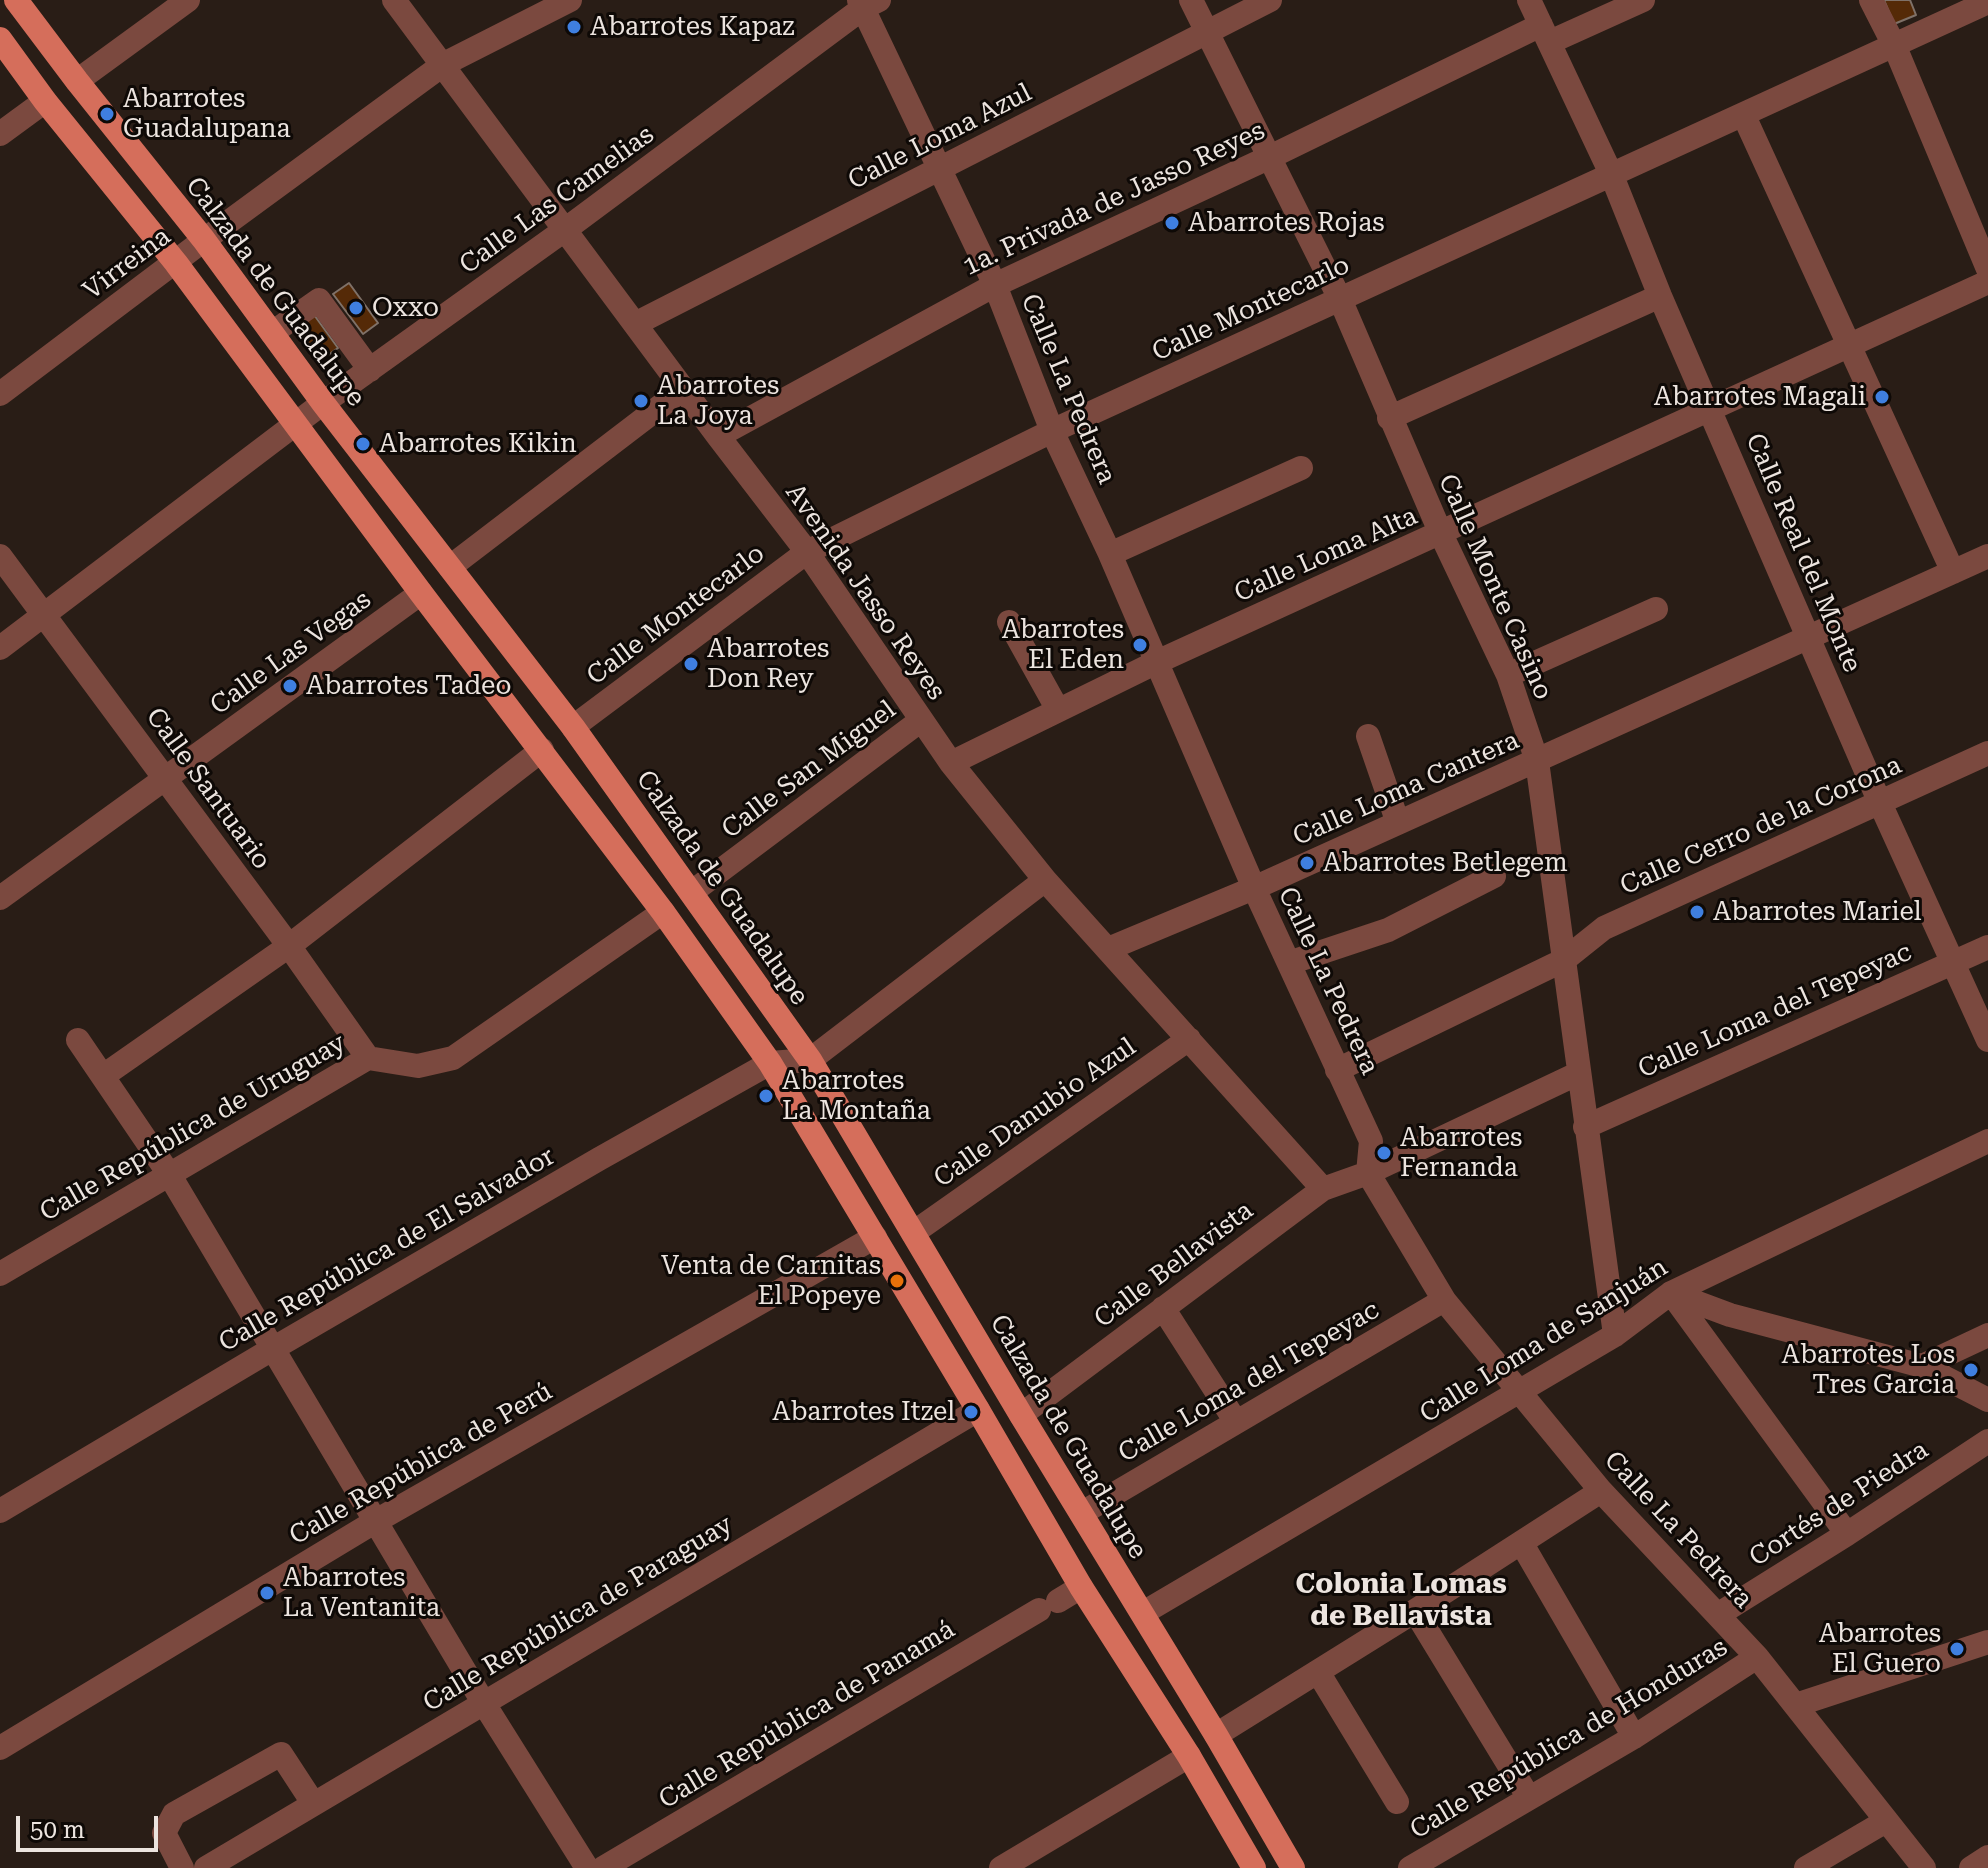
<!DOCTYPE html>
<html>
<head>
<meta charset="utf-8">
<style>
	body { margin:0 }
	#map { position:relative; width:1988px; height:1868px; overflow:hidden; background:#291d16; font-family:"Roboto Serif",serif }
	canvas { display:block }
	.scale { position:absolute; left:16px; top:1816px; width:142px; height:36px; box-sizing:border-box; border:4px solid #ece4df; border-top:0; padding-left:10px; font-size:24px; line-height:28px; white-space:nowrap; color:#ece4df; -webkit-text-stroke:6px #0e0906; paint-order:stroke }
</style>
</head>
<body>
<div id="map">
<canvas width="1988" height="1868"></canvas>
<div class="scale">50 m</div>
</div>
<script>
const c = document.querySelector('canvas').getContext('2d');
c.lineJoin = 'round';
function fill(path, color) {
  c.fillStyle = color;
  c.fill(path, 'evenodd');
}
function strokePath(path, color, width, dash) {
  c.strokeStyle = color;
  c.lineWidth = width;
  c.lineCap = dash ? 'butt' : 'round';
  c.setLineDash(dash || []);
  c.stroke(path);
}
function label(font, color, halo, rows, align = 'center') {
  c.font = font + ' "Roboto Serif",serif';
  c.lineWidth = 6;
  c.setLineDash([]);
  c.textBaseline = 'middle';
  c.strokeStyle = halo;
  c.fillStyle = color;
  for (const [text, x, y, turn = 0] of rows) {
    c.save();
    c.translate(x, y);
    c.rotate((+turn || 0) * Math.PI / 180);
    c.textAlign = isNaN(turn) ? turn : align;
    if (halo) c.strokeText(text, 0, 0);
    c.fillText(text, 0, 0);
    c.restore();
  }
}
const building = new Path2D(`
	M1884 0H1910L1916 15 1894 24Z
	M349 283 378 323 363 334 333 294Z
	M312 312 338 348 321 360 295 325Z`);
const minor = new Path2D(`
	M394 0 718 436 807 552 951 763 1045 880 1323 1189
	M859 0 995 285 1052 431 1110 554 1254 888 1371 1141 1368 1173 1444 1300 1601 1491 1757 1657 1924 1868
	M1191 0 1340 299 1441 534 1508 675 1537 761 1615 1335
	M1529 0 1612 176 1660 296 1880 803 1988 1040
	M1871 0 1895 47 1988 269
	M1550 42 1643 0
	M77 81 188 0
	M1744 116 1953 572
	M0 134 45 101
	M635 324 1270 0
	M272 333 319 300 370 370
	M0 394 204 240 444 64 570 0
	M1389 418 1660 296
	M718 436 995 285 1270 157 1541 25
	M1110 554 1301 468
	M0 556 289 946 368 1058
	M450 567 683 389
	M1009 622 1058 710
	M0 648 323 403 566 229 863 8 879 0
	M1508 675 1656 609
	M573 727 807 552 1052 431 1988 2
	M1368 736 1398 823
	M951 763 1157 662 1988 282
	M692 892 920 721
	M0 898 421 593
	M1108 949 1254 888 1988 556
	M1289 963 1388 930 1494 876
	M78 1040 169 1174 483 1702 587 1868
	M1337 1070 1564 960 1604 928 1988 753
	M103 1076 289 946 542 750
	M1585 1127 1988 947
	M913 1233 1189 1039
	M0 1274 368 1058 418 1066 453 1058 663 912
	M1671 1293 1730 1315 1922 1366 1988 1400
	M1671 1293 1847 1534
	M1163 1308 1236 1422
	M1922 1366 1988 1335
	M1021 1415 1323 1189 1368 1173 1579 1073
	M0 1511 274 1348 599 1159 770 1063 810 1060 1045 880
	M1082 1513 1444 1300
	M1522 1544 1634 1737
	M1058 1601 1081 1587
	M1415 1611 1529 1798
	M1143 1613 1615 1335 1671 1293 1988 1141
	M1719 1614 1847 1534 1988 1441
	M1318 1672 1397 1802
	M1796 1705 1988 1642
	M1216 1735 1415 1611 1601 1491
	M0 1748 376 1521 875 1237
	M182 1868 164 1833 174 1814 281 1754 313 1803
	M206 1868 978 1410
	M603 1868 1039 1610
	M1001 1868 1189 1756
	M1410 1868 1634 1737 1757 1657
	M1806 1868 1886 1821
	M1971 1868 1988 1857`);
const major = new Path2D(`
	M16 0 77 81 204 240 323 403 573 727 810 1060 1021 1415 1216 1735 1293 1868
	M0 39 45 101 176 263 421 593 663 912 770 1063 978 1410 1081 1587 1189 1756 1254 1868`);
const markers = [
	[574,27,8,"#3f7fe0"],
	[107,114,8,"#3f7fe0"],
	[1172,223,8,"#3f7fe0"],
	[356,308,8,"#3f7fe0"],
	[1882,397,8,"#3f7fe0"],
	[641,401,8,"#3f7fe0"],
	[363,444,8,"#3f7fe0"],
	[1140,645,8,"#3f7fe0"],
	[691,664,8,"#3f7fe0"],
	[290,686,8,"#3f7fe0"],
	[1307,863,8,"#3f7fe0"],
	[1697,912,8,"#3f7fe0"],
	[766,1096,8,"#3f7fe0"],
	[1384,1153,8,"#3f7fe0"],
	[897,1281,8,"#e8710a"],
	[1971,1370,8,"#3f7fe0"],
	[971,1412,8,"#3f7fe0"],
	[267,1593,8,"#3f7fe0"],
	[1957,1649,8,"#3f7fe0"]
];
const poiNames = [
	["Abarrotes Kapaz",590,27],
	["Abarrotes",123,99],
	["Guadalupana",123,129],
	["Abarrotes Rojas",1188,223],
	["Oxxo",372,308],
	["Abarrotes",657,386],
	["La Joya",657,416],
	["Abarrotes Magali",1866,397,"right"],
	["Abarrotes Kikin",379,444],
	["Abarrotes",1124,630,"right"],
	["El Eden",1124,660,"right"],
	["Abarrotes",707,649],
	["Don Rey",707,679],
	["Abarrotes Tadeo",306,686],
	["Abarrotes Betlegem",1323,863],
	["Abarrotes Mariel",1713,912],
	["Abarrotes",782,1081],
	["La Montaña",782,1111],
	["Abarrotes",1400,1138],
	["Fernanda",1400,1168],
	["Venta de Carnitas",881,1266,"right"],
	["El Popeye",881,1296,"right"],
	["Abarrotes Los",1955,1355,"right"],
	["Tres Garcia",1955,1385,"right"],
	["Abarrotes Itzel",955,1412,"right"],
	["Abarrotes",283,1578],
	["La Ventanita",283,1608],
	["Abarrotes",1941,1634,"right"],
	["El Guero",1941,1664,"right"]
];
const streetNames = [
	["Calle Loma Azul",940,137,-27],
	["1a. Privada de Jasso Reyes",1114,199,-25],
	["Calle Las Camelias",557,200,-36],
	["Virreina",127,264,-37],
	["Calzada de Guadalupe",275,292,53],
	["Calle Montecarlo",1251,309,-25],
	["Calle La Pedrera",1068,389,67],
	["Calle Real del Monte",1803,553,67],
	["Calle Loma Alta",1326,555,-24],
	["Calle Monte Casino",1495,587,66],
	["Avenida Jasso Reyes",865,592,55],
	["Calle Montecarlo",676,615,-37],
	["Calle Las Vegas",291,653,-36],
	["Calle San Miguel",809,770,-37],
	["Calle Santuario",208,789,54],
	["Calle Loma Cantera",1406,789,-24],
	["Calle Cerro de la Corona",1761,826,-24],
	["Calzada de Guadalupe",722,888,55],
	["Calle La Pedrera",1328,981,65],
	["Calle Loma del Tepeyac",1775,1011,-24],
	["Calle Danubio Azul",1035,1113,-35],
	["Calle República de Uruguay",193,1128,-30],
	["Calle República de El Salvador",387,1250,-30],
	["Calle Bellavista",1174,1265,-37],
	["Calle Loma de Sanjuán",1544,1341,-32],
	["Calle Loma del Tepeyac",1249,1382,-30],
	["Calzada de Guadalupe",1068,1437,59],
	["Calle República de Perú",421,1464,-30],
	["Cortés de Piedra",1839,1504,-33],
	["Calle La Pedrera",1678,1530,47],
	["Calle República de Paraguay",578,1614,-31],
	["Calle República de Panamá",807,1715,-31],
	["Calle República de Honduras",1569,1739,-31]
];
const neighbourhoodNames = [
	["Colonia Lomas",1401,1585],
	["de Bellavista",1401,1617]
];
fill(building, '#552a07');
strokePath(building, '#7f7168', 2);
strokePath(minor, '#7b493f', 24);
strokePath(major, '#d56e5b', 24);
for (const [x, y, r, color] of markers) {
  const dot = new Path2D();
  dot.arc(x, y, r, 0, 2 * Math.PI);
  c.fillStyle = color;
  c.fill(dot);
  strokePath(dot, '#0e0906', 3);
}
label('26px', '#ece4df', '#0e0906', poiNames, 'left');
label('26px', '#ece4df', '#0e0906', streetNames);
label('bold 28px', '#ece4df', '#0e0906', neighbourhoodNames);
</script>
</body>
</html>
